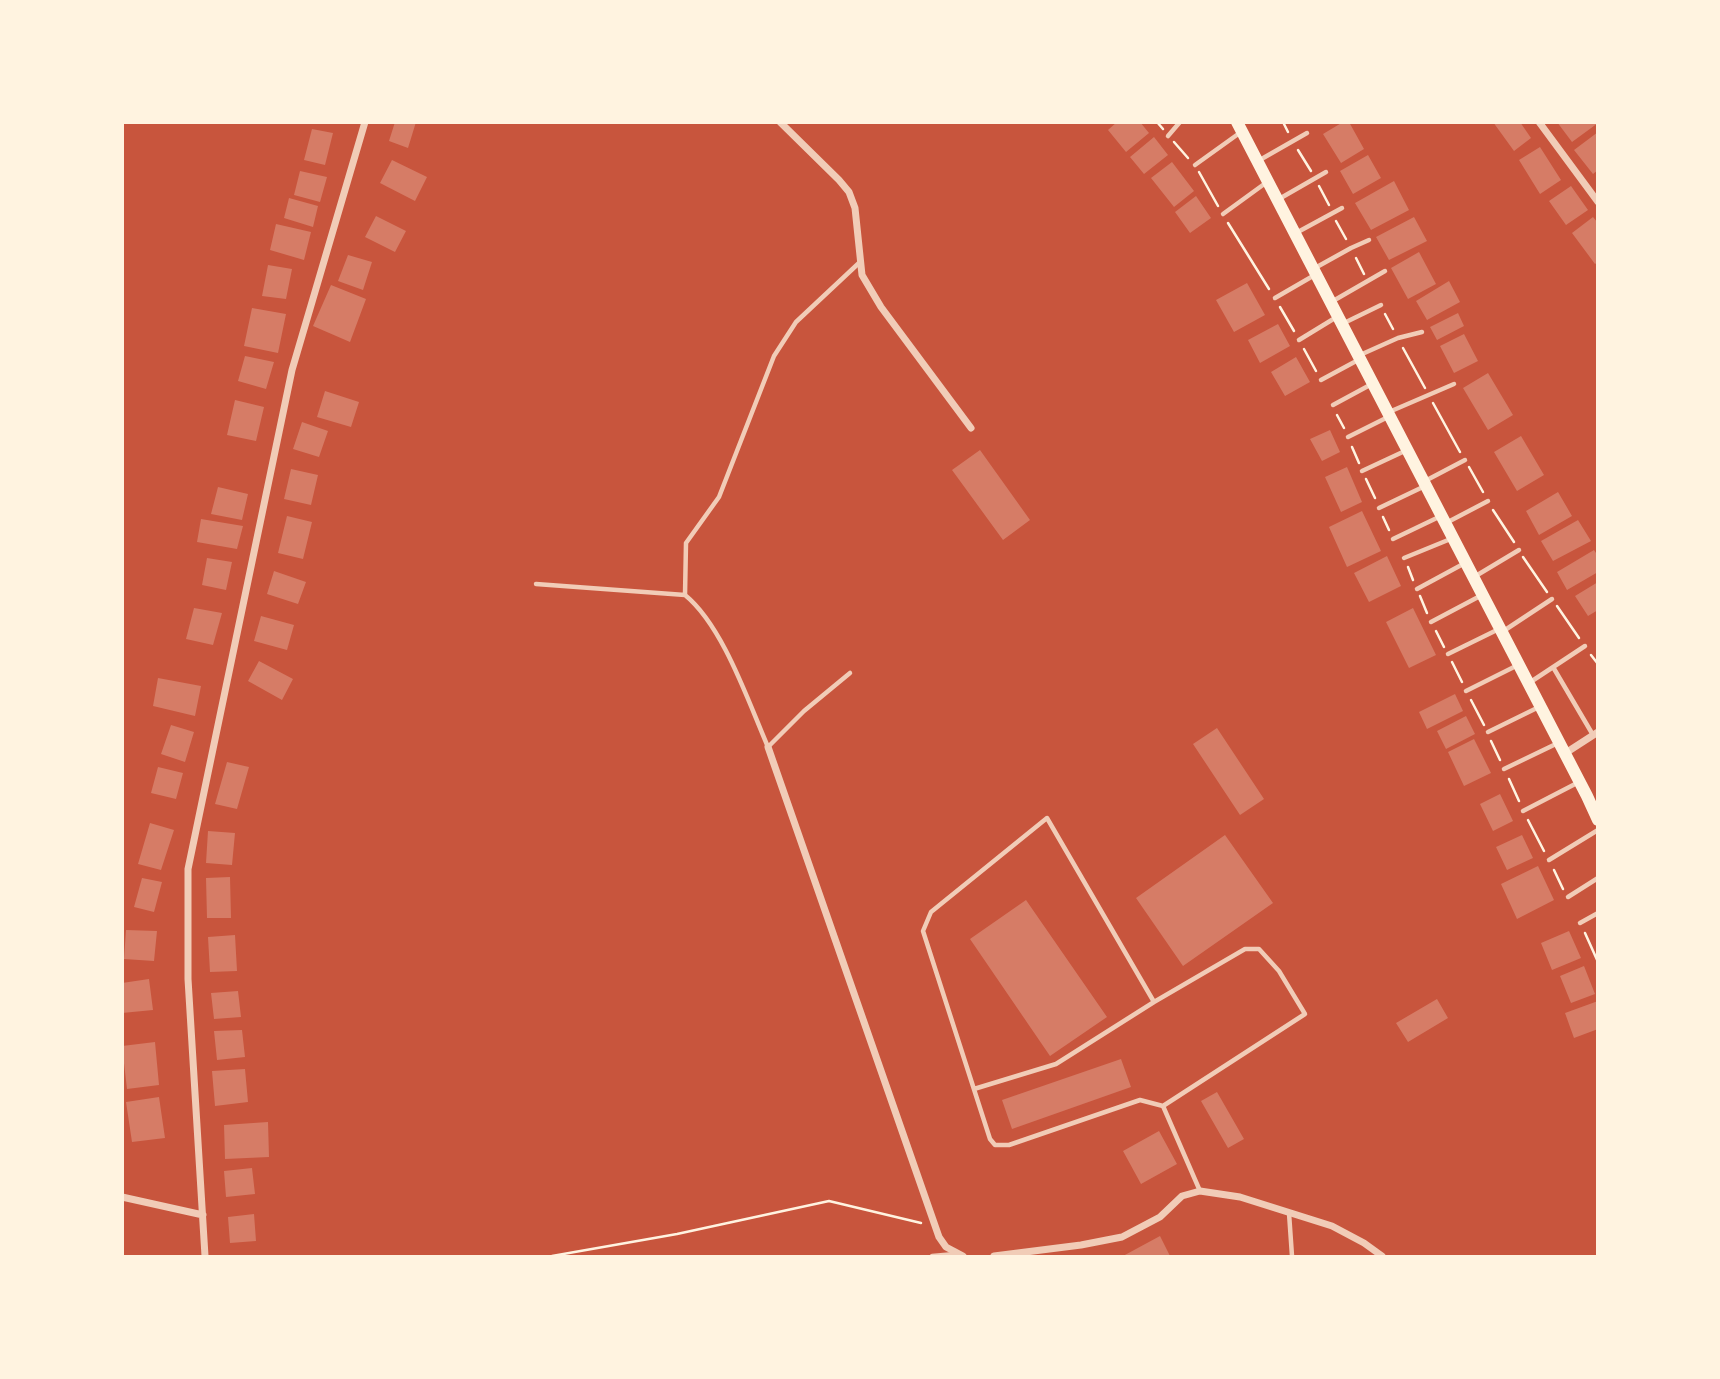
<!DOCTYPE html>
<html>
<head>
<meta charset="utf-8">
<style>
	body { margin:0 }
	#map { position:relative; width:1720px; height:1379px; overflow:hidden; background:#c8553d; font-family:Rubik,sans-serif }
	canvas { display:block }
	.frame { position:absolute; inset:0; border:124px solid #fff3e0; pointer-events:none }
</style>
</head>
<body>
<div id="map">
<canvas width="1720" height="1379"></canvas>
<div class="frame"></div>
</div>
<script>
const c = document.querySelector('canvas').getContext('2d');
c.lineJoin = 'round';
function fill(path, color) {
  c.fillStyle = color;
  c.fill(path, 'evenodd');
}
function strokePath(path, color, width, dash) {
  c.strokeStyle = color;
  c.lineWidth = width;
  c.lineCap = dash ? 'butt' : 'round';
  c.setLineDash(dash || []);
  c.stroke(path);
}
const building = new Path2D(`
	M395 122H416L408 148 389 141Z
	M1117 122H1140L1149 133 1126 152 1108 130Z
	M1343 122H1349L1364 149 1341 163 1323 134Z
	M1493 122H1520L1531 138 1514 151Z
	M1557 122H1598V123L1572 142Z
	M312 129 333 133 325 165 304 160Z
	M1598 132V170L1593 174 1574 150Z
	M1154 137 1168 155 1144 174 1130 157Z
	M1540 147 1561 180 1540 194 1519 160Z
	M1368 155 1381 178 1353 194 1340 171Z
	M392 160 427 177 415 201 380 183Z
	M1172 162 1194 191 1174 207 1151 178Z
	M300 171 327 177 320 202 294 195Z
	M1394 181 1409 210 1371 230 1355 203Z
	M1571 186 1588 210 1566 225 1549 201Z
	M1196 196 1211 218 1190 233 1175 212Z
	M289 198 318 206 313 227 284 218Z
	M376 216 406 231 395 252 365 237Z
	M1414 217 1427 241 1389 260 1376 237Z
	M1593 217 1598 223V262L1595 264 1572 233Z
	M276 224 311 232 304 260 270 250Z
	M1419 252 1436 284 1408 299 1391 268Z
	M348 255 372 262 363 290 338 281Z
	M268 265 292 269 286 299 262 296Z
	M1449 281 1460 302 1427 320 1416 301Z
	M1247 283 1265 315 1234 332 1216 300Z
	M331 285 366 299 350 342 313 326Z
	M252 308 286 314 278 353 244 346Z
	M1458 313 1464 326 1437 340 1430 327Z
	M1278 324 1290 346 1260 363 1248 340Z
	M1464 334 1478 361 1454 373 1440 346Z
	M245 356 274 362 266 389 238 381Z
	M1296 357 1310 382 1285 396 1271 372Z
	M1488 373 1513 415 1488 430 1463 388Z
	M325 391 359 402 351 427 317 417Z
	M235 400 264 407 256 441 227 435Z
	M302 422 328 431 319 457 293 449Z
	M1330 430 1340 452 1322 461 1310 439Z
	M1521 436 1544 475 1517 491 1494 452Z
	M980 450 1030 520 1003 540 952 470Z
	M1347 467 1362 502 1341 512 1325 477Z
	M291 469 318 475 311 505 284 499Z
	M218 487 248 494 242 520 211 514Z
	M1558 492 1572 516 1539 535 1526 511Z
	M1362 511 1381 551 1347 567 1329 527Z
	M287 516 312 522 303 559 278 553Z
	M201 519 243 526 237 549 197 542Z
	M1578 520 1591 541 1553 561 1541 541Z
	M1594 550 1598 556V572L1567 590 1557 572Z
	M1387 556 1401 586 1369 602 1354 573Z
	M207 558 232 562 226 590 202 585Z
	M274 571 306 582 298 604 267 594Z
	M1598 582V610L1588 616 1575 596Z
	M194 608 222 613 213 645 186 639Z
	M1413 608 1436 655 1409 668 1386 622Z
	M261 616 294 625 287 650 254 641Z
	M259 661 293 679 282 700 248 681Z
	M158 678 201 686 195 716 153 706Z
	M1455 694 1463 711 1427 729 1419 712Z
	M1466 716 1475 734 1446 749 1437 731Z
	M171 725 194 732 185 762 161 754Z
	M1217 728 1264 799 1240 815 1193 744Z
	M1474 739 1491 773 1464 786 1448 752Z
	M227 762 249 767 237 809 215 804Z
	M158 767 183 773 176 799 151 793Z
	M1500 794 1513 821 1493 831 1480 804Z
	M150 823 174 830 161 870 138 864Z
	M208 831 235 833 232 865 206 863Z
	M1225 835 1273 903 1183 966 1136 898Z
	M1522 835 1533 858 1507 870 1496 847Z
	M1538 866 1554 900 1517 919 1501 884Z
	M230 877 231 918H207L206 878Z
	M142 878 162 882 154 912 134 907Z
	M1026 900 1107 1017 1050 1056 970 939Z
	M126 930 157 931 154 961 124 959Z
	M1569 931 1581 958 1552 970 1541 943Z
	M235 935 237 971 210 972 208 937Z
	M1584 966 1595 994 1571 1003 1560 976Z
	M149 979 153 1010 122 1013V983Z
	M238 991 241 1017 214 1019 211 993Z
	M1437 999 1448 1018 1408 1042 1396 1023Z
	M1598 1001V1029L1574 1038 1565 1013Z
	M242 1030 245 1057 217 1060 214 1031Z
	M155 1042 159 1085 127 1089 122 1046Z
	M1121 1059 1131 1087 1012 1129 1002 1100Z
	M245 1069 248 1102 215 1106 212 1071Z
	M1217 1092 1244 1139 1228 1148 1201 1101Z
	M159 1097 165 1138 132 1142 126 1102Z
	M268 1122 269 1157 225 1159 224 1125Z
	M1159 1131 1177 1164 1141 1184 1123 1151Z
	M252 1168 255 1194 226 1197 224 1171Z
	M254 1214 256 1241 230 1243 228 1217Z
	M1160 1236 1170 1256H1123Z`);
const path = new Path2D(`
	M1157 122 1163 129
	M1283 122 1288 132
	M1174 142 1188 158
	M1298 150 1311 171
	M1199 172 1218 206
	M1319 186 1329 205
	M1336 221 1346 239
	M1228 223 1269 289
	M1356 258 1364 274
	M1280 307 1294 331
	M1385 314 1393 329
	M1403 348 1425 388
	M1304 349 1316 371
	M1433 403 1460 452
	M1337 415 1344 428
	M1352 447 1359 463
	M1469 467 1483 492
	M1366 479 1375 498
	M1493 510 1514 542
	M1383 517 1389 530
	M1523 557 1547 592
	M1408 567 1413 580
	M1420 596 1427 613
	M1557 606 1579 638
	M1436 631 1444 647
	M1591 655 1598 664
	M1452 662 1462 682
	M1471 700 1484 725
	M1491 741 1500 760
	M1509 779 1519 801
	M1528 820 1544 851
	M1554 870 1563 889
	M1585 933 1598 962
	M552 1256 677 1234 829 1201 921 1223`);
const service = new Path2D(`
	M1168 136 1180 122
	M1258 161 1307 133
	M1195 165 1241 132
	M1279 199 1326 172
	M1223 214 1267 182
	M1296 233 1342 208
	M1315 268 1351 248 1369 240
	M1275 298 1313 276
	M1333 301 1385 271
	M1344 323 1381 305
	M1299 340 1335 318
	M1360 355 1398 338 1422 332
	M1321 380 1360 359
	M1333 405 1370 385
	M1389 412 1454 384
	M1348 437 1390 416
	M1362 471 1407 450
	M1425 481 1465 460
	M1379 508 1425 486
	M1446 523 1488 501
	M1393 539 1441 516
	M1404 558 1453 538
	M1474 577 1519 550
	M536 584 685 595C723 626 748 701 768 747L804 711 850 673
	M1417 589 1465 563
	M685 595 686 543 719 497 774 356 796 322 860 262
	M1431 622 1482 595
	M1502 632 1552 599
	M1448 654 1499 629
	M1553 667 1593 735
	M1529 683 1585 646
	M1466 691 1518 665
	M1488 732 1539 707
	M1504 769 1558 743
	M1523 811 1579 782
	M1549 860 1598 830
	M1568 897 1598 878
	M1580 923 1598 913
	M1154 1002 1245 949H1259L1279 971 1305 1014 1163 1106
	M974 1089 1056 1064 1154 1002 1047 818 931 912 923 931 990 1139 995 1145H1009L1140 1100 1163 1106 1200 1191
	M1289 1213 1292 1256
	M932 1256 955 1254`);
const minor = new Path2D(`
	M780 122 839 180 849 192 855 208 862 275 881 307 971 428
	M1539 122 1598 202
	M768 747 939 1237 946 1247 963 1256
	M1564 754 1598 732
	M122 1197 203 1215
	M205 1256 188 979V869L292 370 365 122
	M994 1256 1081 1245 1122 1237 1160 1217 1182 1196 1200 1191 1240 1197 1332 1226 1364 1243 1382 1256`);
const secondary = new Path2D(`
	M1237 122 1587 796 1598 820`);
fill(building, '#d67c66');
strokePath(path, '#fff3e0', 2.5);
strokePath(service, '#f1ccb7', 4.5);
strokePath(minor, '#f1ccb7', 7);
strokePath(secondary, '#fff3e0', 12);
</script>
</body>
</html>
